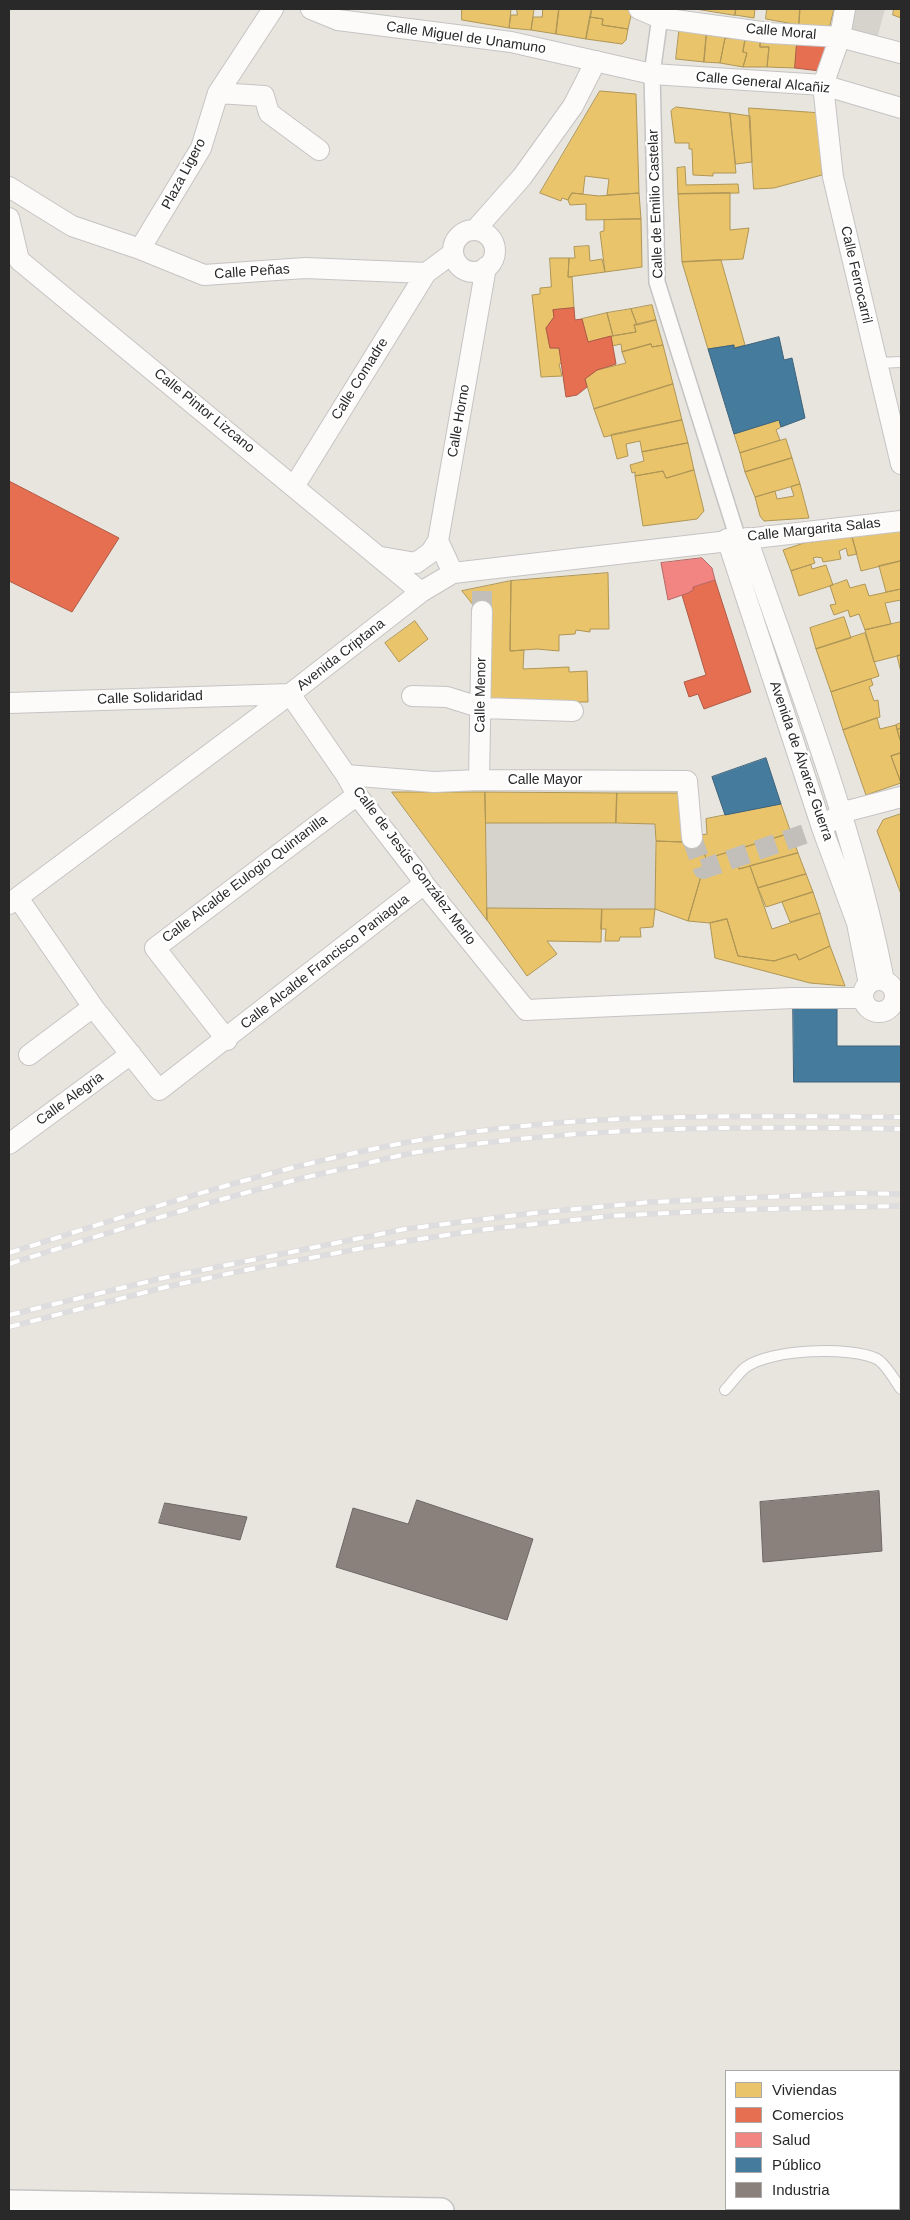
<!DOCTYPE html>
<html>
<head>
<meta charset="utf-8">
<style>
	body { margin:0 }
	#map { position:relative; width:910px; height:2220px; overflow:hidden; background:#e8e5de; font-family:Helvetica,sans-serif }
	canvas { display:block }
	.frame { position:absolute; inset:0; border:10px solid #292929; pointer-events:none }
	.legend { position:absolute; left:725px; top:2070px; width:175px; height:140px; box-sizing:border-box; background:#fff; border:1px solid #a9a9a9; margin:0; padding:6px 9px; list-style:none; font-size:15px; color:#292929 }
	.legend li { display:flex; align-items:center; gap:10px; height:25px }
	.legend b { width:25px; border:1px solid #a9a9a9 }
</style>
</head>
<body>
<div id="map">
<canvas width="910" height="2220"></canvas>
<div class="frame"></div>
<ul class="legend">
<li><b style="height:14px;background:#e9c46a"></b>Viviendas</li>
<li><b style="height:14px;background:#e76f51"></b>Comercios</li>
<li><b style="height:14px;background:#f28482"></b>Salud</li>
<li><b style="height:14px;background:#457b9d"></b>Público</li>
<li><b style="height:14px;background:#8a817c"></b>Industria</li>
</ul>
</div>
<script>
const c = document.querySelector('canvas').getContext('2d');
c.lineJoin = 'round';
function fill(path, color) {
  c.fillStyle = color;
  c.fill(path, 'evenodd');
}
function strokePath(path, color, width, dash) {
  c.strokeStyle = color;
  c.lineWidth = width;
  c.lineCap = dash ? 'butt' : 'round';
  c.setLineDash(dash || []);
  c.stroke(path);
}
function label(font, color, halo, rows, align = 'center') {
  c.font = font + ' Helvetica,sans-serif';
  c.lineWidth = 5;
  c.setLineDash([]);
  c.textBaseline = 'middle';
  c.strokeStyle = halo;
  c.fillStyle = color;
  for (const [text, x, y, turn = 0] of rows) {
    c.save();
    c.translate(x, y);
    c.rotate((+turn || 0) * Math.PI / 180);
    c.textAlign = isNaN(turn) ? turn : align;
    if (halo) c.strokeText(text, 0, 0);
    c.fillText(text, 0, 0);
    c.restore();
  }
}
const plaza = new Path2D(`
	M847 9H885L874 50 838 43Z
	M486 823 655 824V909L487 908Z`);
const homes = new Path2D(`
	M462 9H511L509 28 462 20Z
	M517 9H534L531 30 509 28 511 15H517Z
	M543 9H559L556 34 531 30 533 17H542Z
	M559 9H592L586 39 556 34Z
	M592 9H629L632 11 628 29 602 25 603 19 590 17Z
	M696 9H736L735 15Z
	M736 9H755L754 18 735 15Z
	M767 9H800L799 25 766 19Z
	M800 9H834L830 25 822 29 799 25Z
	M894 9H901V18L893 15Z
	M590 17 603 19 602 25 628 29 626 40 622 44 586 39Z
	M680 24 707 29 704 62 676 59Z
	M707 29 732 33 731 38H725L720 63 704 62Z
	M732 33 746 35 743 52 747 53 743 67 720 63 725 38H731Z
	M746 35 761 37 760 47H769L767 67H743L747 53 743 52Z
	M761 37 797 43 795 68 767 67 769 47H760Z
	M600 91 636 94 639 193 607 195 609 179 585 176 583 194 572 193 568 200 562 198 561 201 540 193Z
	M676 107 730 113 736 173H713V176L693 175 692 149H689V143H675L671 111Z
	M749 108 822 113V175L774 188 754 189Z
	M730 113 750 116 752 162 736 164Z
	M685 167 686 185 738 184 739 193 678 194 677 168Z
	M572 193 599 196 639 193 641 219 586 220V204L570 205 568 200Z
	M730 193V230L749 228 743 259 682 262 678 194Z
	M641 219 642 267 605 272 600 232 604 231V220Z
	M589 246 590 261 602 259 605 272 568 277 569 258H575L574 247Z
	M550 258H569L568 277H572L574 308 553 310 554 317 546 328 550 348H559L562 363 559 364 562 376 541 377 532 295 540 294V288L551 287Z
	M721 260 745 345 734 348V345L708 349 682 262Z
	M652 305 656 320 637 325 631 309Z
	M631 309 637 325H634L636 332 613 336 607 313Z
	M607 313 613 336 588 342 582 319Z
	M656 320 663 345 652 347 651 344 622 352 621 344 612 346 611 336 636 332 634 325Z
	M651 344 652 347 663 345 673 384 594 409 585 379 597 370 626 363 622 352Z
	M673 384 682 420 604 437 594 409Z
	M682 420 688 443 642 452 640 441 626 444 628 456 617 459 611 435Z
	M779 420 781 427 776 430 780 440 740 453 734 434Z
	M786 439 792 458 745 472 740 453Z
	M688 443 694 470 666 478 663 471 635 476V472L632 473 630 465 644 461 642 452Z
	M792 458 800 484 755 497 745 472Z
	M694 470 704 511 697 519 643 526 635 476 663 471 666 478Z
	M800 484 809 518 764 521 760 516 755 497 775 491 777 499 794 496 791 487Z
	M901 531V561L861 571 852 537Z
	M852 537 857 554 848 556 846 548 839 551 841 559 823 562 822 558 817 557 813 558 815 563 791 571 783 550 804 543Z
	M901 561V589L886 592 879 566Z
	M811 565 812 569 826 565 833 585 799 596 791 571Z
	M608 573 609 629H590V632L576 630 575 634 559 635V651L537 649 510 651 511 581Z
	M847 580 850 588 865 584 869 596 901 589V600L885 603 891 624 865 630 859 614 850 617 848 610 834 615 830 605 836 604 830 586Z
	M511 581 510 651 524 650 523 669 569 667V672L587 671 588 702H489L491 607 474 606 462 591Z
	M844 617 851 638 816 649 810 628Z
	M415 621 428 639 399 662 385 643Z
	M901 622V655L874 662 865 630Z
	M865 633 879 676 831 692 816 649Z
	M901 655V672L897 656Z
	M871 679 873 685 869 687 874 701 878 700 880 717 843 730 831 692Z
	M877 718 880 729 896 725 901 743V753L891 756 901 783 866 795 843 730Z
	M901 723V728L897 730 896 725Z
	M901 728V743L897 730Z
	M901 753V783L891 756Z
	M392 792H485L487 920Z
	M485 792 617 793 616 823H486Z
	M617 793H682V842L656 841 655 824 616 823Z
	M781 804 791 833 706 859 700 835 707 834 706 819Z
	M901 814V894L877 831 883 820Z
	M791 833 798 853 739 869 733 851Z
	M700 835 706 859 688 921 655 909 656 841 682 842Z
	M733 851 739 869 750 866 772 929 820 913 830 946 799 960 796 954 774 961 738 956 727 919 710 923 688 921 706 859Z
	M798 853 806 874 758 888 750 866Z
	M806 874 813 892 766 907 758 888Z
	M813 892 820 913 790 922 782 902Z
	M487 908 602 909 601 942 547 941 557 954 527 976 487 920Z
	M602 909H655L653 927 640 928 641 937H620L619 941H605L606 929H601Z
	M727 919 738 956 774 961 796 954 799 960 830 946 845 986 810 983 715 958 710 923Z`);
const shops = new Path2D(`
	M797 43 828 45 820 71 795 68Z
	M574 308 575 320 582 319 588 342 611 336 616 364 597 370 585 379 587 387 577 395 566 397 559 348H550L546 328 554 317 553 310Z
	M9 481 119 538 72 612 9 581Z
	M715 580 751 692 704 709 698 694 689 697 684 682 706 675 682 595 693 590V587Z`);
const health = new Path2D(`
	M702 558 712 568 715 580 693 587V590L688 593 668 600 661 563Z`);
const public = new Path2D(`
	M779 337 784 360 792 358 805 418 781 427 779 420 734 434 708 349 734 345V348Z
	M766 758 781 804 725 815 712 777Z
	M793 998H837V1046H901V1082H794Z`);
const industry = new Path2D(`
	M879 1491 882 1551 763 1562 760 1502Z
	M417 1500 533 1539 507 1620 336 1567 353 1508 408 1524Z
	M165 1503 247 1517 240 1540 159 1523Z`);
const minorTunnel = new Path2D(`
	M482 611V586
	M692 838 703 869 822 828`);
const service = new Path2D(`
	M877 363 901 362
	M725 1390C732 1383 738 1373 746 1367 771 1349 850 1346 877 1359 886 1364 895 1381 901 1389`);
const pedestrian = new Path2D(`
	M661 9 652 74 657 282 738 539`);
const minor = new Path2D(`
	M311 9 338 20 511 42 652 74 823 85 901 108
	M639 9 660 18 769 33 840 37 901 53
	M845 9 840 37 823 85 833 177 901 464
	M218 93 264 96 269 113 319 150
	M9 187 72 226 140 249 204 275 305 268 426 273
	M9 218 19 260 421 592
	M475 230 522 177 573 106 596 61
	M453 251a21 21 0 1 1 42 0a21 21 0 1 1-42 0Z
	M140 249 201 148 218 93 273 9
	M295 485 426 273 453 253
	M747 538C797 684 855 830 884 981
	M727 539 822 828 857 923 869 984
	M381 557 416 563 430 553 438 541
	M453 573 438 541 486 267
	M412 696 447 697 482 708 573 711
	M9 703 290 694 346 775 357 795 418 874 424 884 526 1010 793 998H863
	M346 775 434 782 479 780 687 781 692 838
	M479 780 482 611
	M830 822 840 813 901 797
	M18 898 93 1007 159 1090 424 884
	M9 904 290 694 421 592 453 573 901 521
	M863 996a16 16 0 1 1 32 0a16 16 0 1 1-32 0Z
	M227 1040 155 948 357 795
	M29 1055 93 1007
	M9 1144 131 1054`);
const tertiary = new Path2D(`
	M9 2203 441 2211`);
const rail = new Path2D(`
	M9 1253C148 1209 287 1162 432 1138 587 1112 745 1116 901 1117
	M9 1264C124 1228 238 1191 356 1166 381 1160 406 1153 432 1150 588 1126 744 1126 901 1129
	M9 1315 163 1278 405 1229 534 1213 651 1202 859 1193 901 1194
	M9 1327 170 1286 246 1270 374 1246 480 1230 611 1216 726 1210 901 1206`);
const streetNames = [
	["Calle Moral",781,32,5],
	["Calle Miguel de Unamuno",466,38,8],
	["Calle General Alcañiz",763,83,5],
	["Plaza Ligero",184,174,-62],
	["Calle de Emilio Castelar",656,204,-92],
	["Calle Peñas",252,272,-4],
	["Calle Ferrocarril",856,275,77],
	["Calle Comadre",360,379,-58],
	["Calle Pintor Lizcano",204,411,39],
	["Calle Horno",459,421,-80],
	["Calle Margarita Salas",814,530,-6],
	["Avenida Criptana",341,655,-38],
	["Calle Menor",481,695,-89],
	["Calle Solidaridad",150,698,-2],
	["Avenida de Álvarez Guerra",801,761,71],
	["Calle Mayor",545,780],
	["Calle de Jesús González Merlo",414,866,53],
	["Calle Alcalde Eulogio Quintanilla",245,879,-37],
	["Calle Alcalde Francisco Paniagua",325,962,-38],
	["Calle Alegria",70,1099,-36]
];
fill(plaza, '#d6d3cd');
fill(homes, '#e9c46a');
strokePath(homes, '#af9656', 1);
fill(shops, '#e76f51');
strokePath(shops, '#ae5a45', 1);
fill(health, '#f28482');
strokePath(health, '#b66967', 1);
fill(public, '#457b9d');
strokePath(public, '#3d627a', 1);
fill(industry, '#8a817c');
strokePath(industry, '#6d6763', 1);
strokePath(minorTunnel, '#c2bfba', 20, [20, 10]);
strokePath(service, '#c5c4c4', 12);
strokePath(pedestrian, '#c5c4c4', 18);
strokePath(minor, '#c5c4c4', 22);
strokePath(tertiary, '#c5c4c4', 28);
strokePath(service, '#fcfbfa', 10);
strokePath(pedestrian, '#fcfbfa', 15);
strokePath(minor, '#fcfbfa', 20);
strokePath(tertiary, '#fcfbfa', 25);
strokePath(rail, '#dddcde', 5.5);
strokePath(rail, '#fff', 4, [11]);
label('14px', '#292929', '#fff', streetNames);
</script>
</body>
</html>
